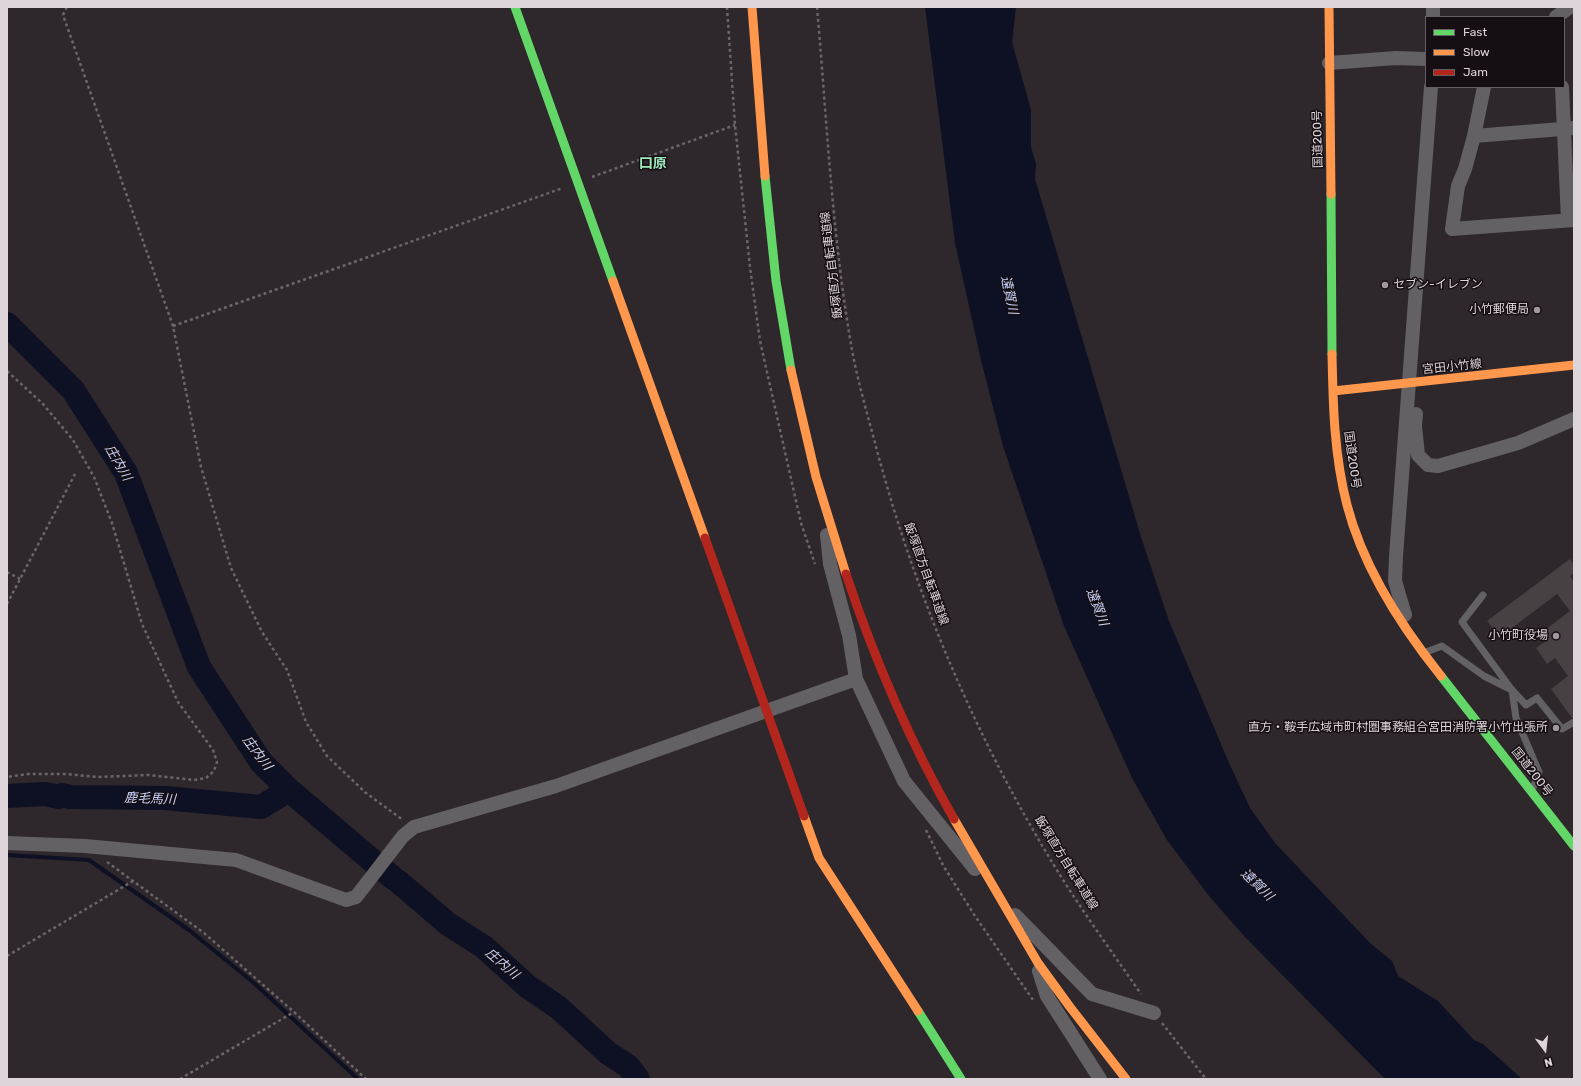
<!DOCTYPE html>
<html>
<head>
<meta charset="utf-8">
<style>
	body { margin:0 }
	#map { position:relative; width:1581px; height:1086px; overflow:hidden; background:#2e272b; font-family:Rubik,sans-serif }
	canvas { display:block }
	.frame { position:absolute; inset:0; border:8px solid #ded5da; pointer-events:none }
	.legend { position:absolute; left:1425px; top:16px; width:140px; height:72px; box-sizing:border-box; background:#150f13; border:1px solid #655e63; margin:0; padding:5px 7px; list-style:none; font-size:12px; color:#ded5da }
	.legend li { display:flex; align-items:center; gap:8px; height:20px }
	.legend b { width:20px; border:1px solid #655e63 }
	.north { position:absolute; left:1525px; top:1030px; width:40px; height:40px; -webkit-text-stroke:3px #150f13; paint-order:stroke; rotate:165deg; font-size:11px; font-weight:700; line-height:16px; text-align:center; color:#ded5da }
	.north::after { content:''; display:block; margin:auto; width:14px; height:18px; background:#ded5da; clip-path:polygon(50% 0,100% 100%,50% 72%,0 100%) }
</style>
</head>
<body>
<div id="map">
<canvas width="1581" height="1086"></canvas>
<div class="frame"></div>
<ul class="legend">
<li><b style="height:5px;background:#63d668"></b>Fast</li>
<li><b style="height:5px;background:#ff974d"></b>Slow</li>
<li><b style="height:5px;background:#b3261e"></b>Jam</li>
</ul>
<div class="north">N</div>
</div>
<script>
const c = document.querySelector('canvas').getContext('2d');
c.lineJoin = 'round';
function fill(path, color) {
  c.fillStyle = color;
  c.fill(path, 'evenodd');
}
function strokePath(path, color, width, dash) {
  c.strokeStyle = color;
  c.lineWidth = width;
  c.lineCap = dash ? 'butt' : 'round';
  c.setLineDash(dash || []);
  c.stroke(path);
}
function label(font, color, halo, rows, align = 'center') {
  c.font = font + ' Rubik,"Noto Sans JP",sans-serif';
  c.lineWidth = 3;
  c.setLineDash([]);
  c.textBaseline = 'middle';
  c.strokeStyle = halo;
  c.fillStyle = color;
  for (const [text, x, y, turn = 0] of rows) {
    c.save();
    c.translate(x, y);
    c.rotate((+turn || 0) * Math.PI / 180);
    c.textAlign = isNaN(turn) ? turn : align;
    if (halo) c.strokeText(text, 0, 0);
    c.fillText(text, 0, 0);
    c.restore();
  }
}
const water = new Path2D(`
	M925 7H1016L1012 42 1031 110V147L1036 164 1035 179 1141 537 1169 621 1229 763 1250 808 1275 843 1370 943 1392 961 1398 976 1438 1001 1474 1040 1483 1044 1522 1079H1385L1245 937 1209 896 1167 840 1132 778 1064 626 1003 446 981 360 955 243Z`);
const stream = new Path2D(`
	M7 855 89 860 189 930 254 983 358 1079`);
const river = new Path2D(`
	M7 324 73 390 126 473 199 667 261 762 289 790 388 874 400 883 448 924 484 947 527 986 559 1008 608 1053 628 1066 638 1079
	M7 796 46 794 59 797 62 795 70 797 165 798 261 807 289 790`);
const building = new Path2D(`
	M1570 559 1574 565V573L1570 576 1574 582V717L1572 718 1551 689 1568 676 1555 658 1547 664 1536 648 1546 641 1537 636 1570 611 1557 594 1500 637 1487 621Z`);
const path = new Path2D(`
	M67 7 63 15 173 326 201 467 231 568 262 632 287 670 306 722 327 756 366 793 403 820
	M727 7 735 125 750 267 760 341 801 523 815 564
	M817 7C827 121 832 237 852 350 858 382 867 413 875 443 914 592 974 735 1055 867 1082 911 1112 952 1141 994
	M592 177 735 125
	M173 326 563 188
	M7 371 43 404 73 440 94 477 112 523 142 624 178 702 213 750 217 762 214 771 206 778 194 780 149 775 97 777 66 774H28L7 777
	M7 572 20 579
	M7 604 75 474
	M926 830 944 867 975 916 1033 1000
	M107 862 204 933 294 1012 366 1079
	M7 956 133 881
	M1162 1023 1206 1079
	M180 1079 294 1012`);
const lane = new Path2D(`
	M1483 595 1462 622 1512 690 1526 705 1537 698 1562 729 1574 722
	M1426 652 1442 646 1484 676 1512 690 1516 718 1539 772 1533 788`);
const street = new Path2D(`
	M1433 7V17
	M1556 17 1570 7
	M1329 63 1396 58 1426 59
	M1484 87 1474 136 1465 169 1458 186 1452 229 1574 220
	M1562 87 1568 220
	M1474 136 1574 128
	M1416 414 1415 426 1418 455 1428 465 1438 466 1518 443 1574 419
	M827 535 830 564 849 635 856 679 904 781 975 869
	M1405 615 1395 581 1396 556 1431 87
	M7 843 85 846 236 860 346 900 356 897 403 836 414 827 556 786 856 679
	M1015 915 1092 994 1154 1013
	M1039 971 1047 996 1100 1079`);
const fast = new Path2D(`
	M515 7 613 281
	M765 176 776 281 791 370
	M1331 194 1332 354
	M1441 676 1574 846
	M918 1011 961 1079`);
const slow = new Path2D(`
	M752 7 765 176
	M1329 7 1331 194
	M613 281 705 538
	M1332 354C1333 405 1334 455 1347 505 1363 567 1401 626 1441 676
	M791 370 816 477 846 574
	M1333 391 1574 365
	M804 816 819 858 918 1011
	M954 819 1038 963 1070 1007 1126 1079`);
const jam = new Path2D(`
	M705 538 804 816
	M846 574C874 658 910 742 954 819`);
const markers = [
	[1385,285,4,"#a0989d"],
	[1537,310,4,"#a0989d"],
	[1556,636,4,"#a0989d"],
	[1556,728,4,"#a0989d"]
];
const streetNames = [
	["国道200号",1318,139,-91],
	["飯塚直方自転車道線",832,265,-97],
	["宮田小竹線",1452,367,-6],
	["国道200号",1352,460,82],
	["飯塚直方自転車道線",926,574,70],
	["国道200号",1532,772,52],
	["飯塚直方自転車道線",1066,863,58]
];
const poiNames = [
	["セブン-イレブン",1393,285,"left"],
	["小竹郵便局",1529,310],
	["小竹町役場",1548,636],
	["直方・鞍手広域市町村圏事務組合宮田消防署小竹出張所",1548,728]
];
const waterNames = [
	["遠賀川",1009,295,78],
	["庄内川",118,463,60],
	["遠賀川",1097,607,69],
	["庄内川",257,753,53],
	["鹿毛馬川",150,799,2],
	["遠賀川",1257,885,44],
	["庄内川",502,964,41]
];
const quarterNames = [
	["口原",653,164]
];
fill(water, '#0e1024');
strokePath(stream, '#0e1024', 4);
strokePath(river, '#0e1024', 24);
fill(building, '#484143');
strokePath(path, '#6a666a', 2.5, [3, 3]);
strokePath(lane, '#646165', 7);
strokePath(street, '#646165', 14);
strokePath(fast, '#63d668', 9);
strokePath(slow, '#ff974d', 9);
strokePath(jam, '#b3261e', 9);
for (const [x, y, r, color] of markers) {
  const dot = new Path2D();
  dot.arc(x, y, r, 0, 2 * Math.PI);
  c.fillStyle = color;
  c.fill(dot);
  strokePath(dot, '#150f13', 1.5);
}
label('12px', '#ded5da', '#150f13', streetNames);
label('12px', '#ded5da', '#150f13', poiNames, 'right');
label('italic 13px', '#cad3fd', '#150f13', waterNames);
label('bold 14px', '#9ce9bb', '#150f13', quarterNames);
</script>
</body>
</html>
